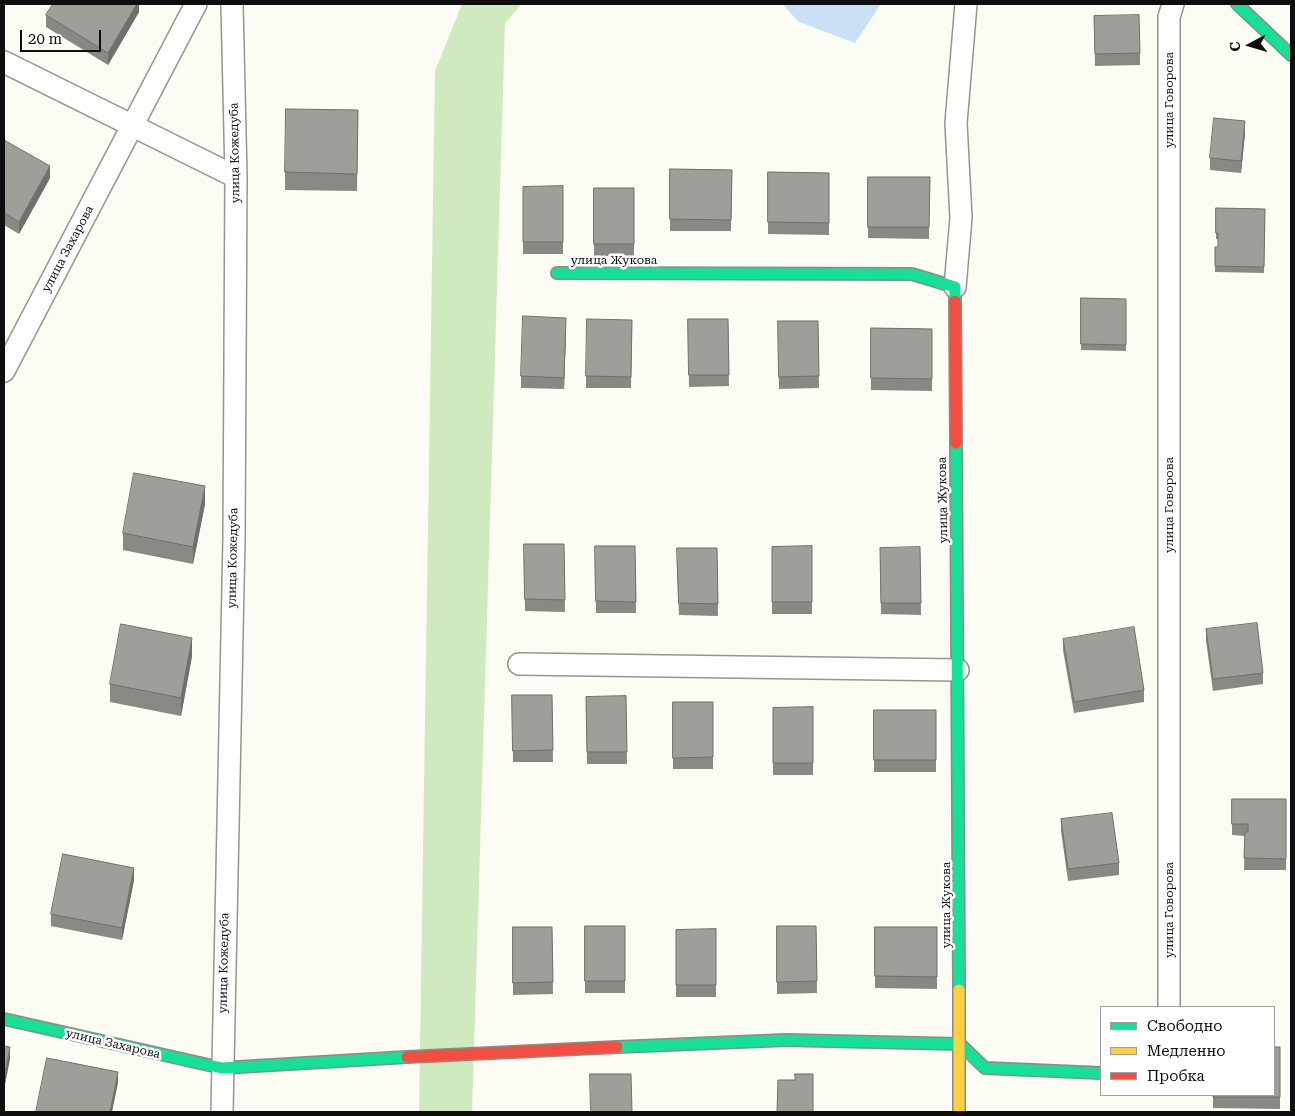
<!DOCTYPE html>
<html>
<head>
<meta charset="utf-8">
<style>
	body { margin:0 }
	#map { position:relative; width:1295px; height:1116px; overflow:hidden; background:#fcfbf4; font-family:"Roboto Serif",serif }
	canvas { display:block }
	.frame { position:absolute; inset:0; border:5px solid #0e0e0e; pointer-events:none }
	.legend { position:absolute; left:1100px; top:1006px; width:175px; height:90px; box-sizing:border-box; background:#fff; border:1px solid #9f9f9f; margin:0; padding:6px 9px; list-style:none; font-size:15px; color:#0e0e0e }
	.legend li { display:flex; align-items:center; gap:10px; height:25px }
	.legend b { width:25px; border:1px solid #9f9f9f }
	.north { position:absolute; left:1225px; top:20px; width:50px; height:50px; -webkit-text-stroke:4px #fff; paint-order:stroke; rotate:264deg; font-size:14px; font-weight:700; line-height:20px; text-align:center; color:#0e0e0e }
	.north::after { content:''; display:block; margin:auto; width:18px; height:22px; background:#0e0e0e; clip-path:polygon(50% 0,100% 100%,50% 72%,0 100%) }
	.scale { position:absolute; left:20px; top:30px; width:81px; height:22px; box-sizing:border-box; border:2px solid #0e0e0e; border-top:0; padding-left:6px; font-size:15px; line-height:18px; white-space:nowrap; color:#0e0e0e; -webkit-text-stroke:4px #fff; paint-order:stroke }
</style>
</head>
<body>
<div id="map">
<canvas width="1295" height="1116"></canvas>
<div class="frame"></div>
<ul class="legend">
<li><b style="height:6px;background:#16e098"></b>Свободно</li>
<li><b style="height:6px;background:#ffcf43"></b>Медленно</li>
<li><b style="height:6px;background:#f24e42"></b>Пробка</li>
</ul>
<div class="north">С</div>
<div class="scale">20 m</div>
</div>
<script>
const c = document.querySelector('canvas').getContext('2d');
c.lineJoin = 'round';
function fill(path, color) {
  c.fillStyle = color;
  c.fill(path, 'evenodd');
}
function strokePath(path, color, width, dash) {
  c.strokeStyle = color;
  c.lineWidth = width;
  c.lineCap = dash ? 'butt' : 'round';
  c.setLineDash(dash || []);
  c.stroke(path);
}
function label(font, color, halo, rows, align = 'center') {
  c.font = font + ' "Roboto Serif",serif';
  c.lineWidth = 5;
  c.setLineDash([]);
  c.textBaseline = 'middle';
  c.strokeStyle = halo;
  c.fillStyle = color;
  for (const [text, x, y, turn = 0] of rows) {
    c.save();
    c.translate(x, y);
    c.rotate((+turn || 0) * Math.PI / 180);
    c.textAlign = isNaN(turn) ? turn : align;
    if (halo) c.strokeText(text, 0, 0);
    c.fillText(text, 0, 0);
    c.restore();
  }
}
const forest = new Path2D(`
	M462 4H522L505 23 472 1112H419L435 71Z`);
const water = new Path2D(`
	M782 4H881L855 43 799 22Z`);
const street = new Path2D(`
	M4 62 236 177
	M955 287 961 218 956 123 966 4
	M4 371 196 4
	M519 664 958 670
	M1169 1007V17L1173 4
	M222 1112 234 539 236 177 232 4`);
const fast = new Path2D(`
	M1237 4 1291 55
	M557 273 912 274 955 287V301
	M956 443 959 990
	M4 1019 222 1068 407 1057
	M617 1047 786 1040 960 1044 985 1068 1101 1073`);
const slow = new Path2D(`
	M959 990V1112`);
const jam = new Path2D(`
	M955 301 956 443
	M407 1057 617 1047`);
const wall = new Path2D(`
	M139 4V12L108 65 46 27V15Z
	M1094 16 1140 53V65L1095 66Z
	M358 110 357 191 285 190V172Z
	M1245 133 1241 173 1210 170V158Z
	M4 140 50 178 19 234 4 225Z
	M670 169 732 170 731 231H670Z
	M768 172 829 173V235L768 234Z
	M868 177H930L929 239 868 238Z
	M563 186V254H523V187Z
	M594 188H634V256H594Z
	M1216 208 1265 209 1264 273 1215 272V247H1218V239H1216Z
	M1081 298 1126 299V351L1081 350Z
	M688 319H728L729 386 689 387Z
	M632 320 631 388H586V376Z
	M778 321H818L819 388 779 389Z
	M871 328 932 329V391L871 390Z
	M566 330 564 389 521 388V376Z
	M205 504 193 564 123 550V533Z
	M564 544 565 612 525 611 524 556Z
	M635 546 636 613H596L595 558Z
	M812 546V614H772V547Z
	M920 547 921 615 881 614 880 560Z
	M717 548 718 616 679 615 677 560Z
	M1206 629 1263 673V684L1213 691 1206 641Z
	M1063 639 1144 690V702L1074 713 1063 650Z
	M192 656 181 716 110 702V684Z
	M512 695H552L553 762H513Z
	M626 696 627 764H587L586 697Z
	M673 702H713V769H673Z
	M813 707V775H773V708Z
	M874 710H936V772H874Z
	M1232 799H1286V870H1244L1245 836 1232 835Z
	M1061 819 1119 863V875L1068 881 1061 831Z
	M134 880 122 940 51 926V914Z
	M585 926H625V993H585Z
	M777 926H816L817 993 777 994Z
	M513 927H552L553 994 513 995Z
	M875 927H937V989L875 988Z
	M716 929V997H676V930Z
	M1280 1047V1109L1213 1108V1095Z`);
const shadedWall = new Path2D(`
	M137 4H139V12L108 65V53Z
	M1245 121V133L1241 173V161Z
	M50 166V178L19 234V222Z
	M566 318V330L564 389V378Z
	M205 486V504L193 564V547Z
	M192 638V656L181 716V698Z
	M134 868V880L122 940V928Z
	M10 1047V1059L4 1090V1078Z
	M118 1072V1083L112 1112H110Z`);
const building = new Path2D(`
	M53 4H137L108 53 46 15Z
	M1139 15 1140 53 1095 54 1094 16Z
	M286 109 358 110 357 174 285 172Z
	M1214 118 1245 121 1241 161 1210 158Z
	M4 140 50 166 19 222 4 213Z
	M670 169 732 170 731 220 670 219Z
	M768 172 829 173V223L768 222Z
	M868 177H930L929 227H868Z
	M563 186V242H523V187Z
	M594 188H634V244H594Z
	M1216 208 1265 209 1264 267 1215 266V247H1218V233H1216Z
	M1081 298 1126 299V345L1081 344Z
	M523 316 566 318 564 378 521 376Z
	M587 319 632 320 631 377 586 376Z
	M688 319H728L729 375H689Z
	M778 321H818L819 376 779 377Z
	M871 328 932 329V379L871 378Z
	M134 473 205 486 193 547 123 533Z
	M524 544H564L565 600 525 599Z
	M595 546H635L636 602 596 601Z
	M812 546V602H772V547Z
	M920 547 921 603H881L880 548Z
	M677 548H717L718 604 679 603Z
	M1257 623 1263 673 1213 679 1206 629Z
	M121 624 192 638 181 698 110 684Z
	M1134 627 1144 690 1074 702 1063 639Z
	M512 695H552L553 750 513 751Z
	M626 696 627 752H587L586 697Z
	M673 702H713V757L673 758Z
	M813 707V763H773V708Z
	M874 710H936V760H874Z
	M1232 799H1286V859L1244 858 1245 832H1248V824H1232Z
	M1112 813 1119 863 1068 869 1061 819Z
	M63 854 134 868 122 928 51 914Z
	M585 926H625V981H585Z
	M777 926H816L817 981 777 982Z
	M513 927H552L553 982 513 983Z
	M875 927H937V977L875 976Z
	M716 929V985H676V930Z
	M4 1046 10 1047 4 1078Z
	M1274 1047H1280V1097H1213V1095H1274Z
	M47 1058 118 1072 110 1112H36Z
	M590 1074H631L632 1112H591Z
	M795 1074H813V1112H777L778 1080H795Z`);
const streetNames = [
	["улица Говорова",1169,100,-90],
	["улица Кожедуба",235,153,-91],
	["улица Захарова",68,249,-62],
	["улица Жукова",614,260],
	["улица Жукова",943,500,-91],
	["улица Говорова",1169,505,-90],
	["улица Кожедуба",233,558,-89],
	["улица Жукова",946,905,-90],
	["улица Говорова",1169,910,-90],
	["улица Кожедуба",224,963,-89],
	["улица Захарова",113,1044,13]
];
fill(forest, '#d0eac0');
fill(water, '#c9e0f7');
strokePath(street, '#959592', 24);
strokePath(fast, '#8c8b88', 14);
strokePath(slow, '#8c8b88', 14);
strokePath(jam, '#8c8b88', 14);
strokePath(street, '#fffefd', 21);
strokePath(fast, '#16e098', 11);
strokePath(slow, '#ffcf43', 11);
strokePath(jam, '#f24e42', 11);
fill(wall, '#898884');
fill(shadedWall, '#6f6f6b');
fill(building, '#9f9e99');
strokePath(building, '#6f6f6b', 1);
label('12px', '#0e0e0e', '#fff', streetNames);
</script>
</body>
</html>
